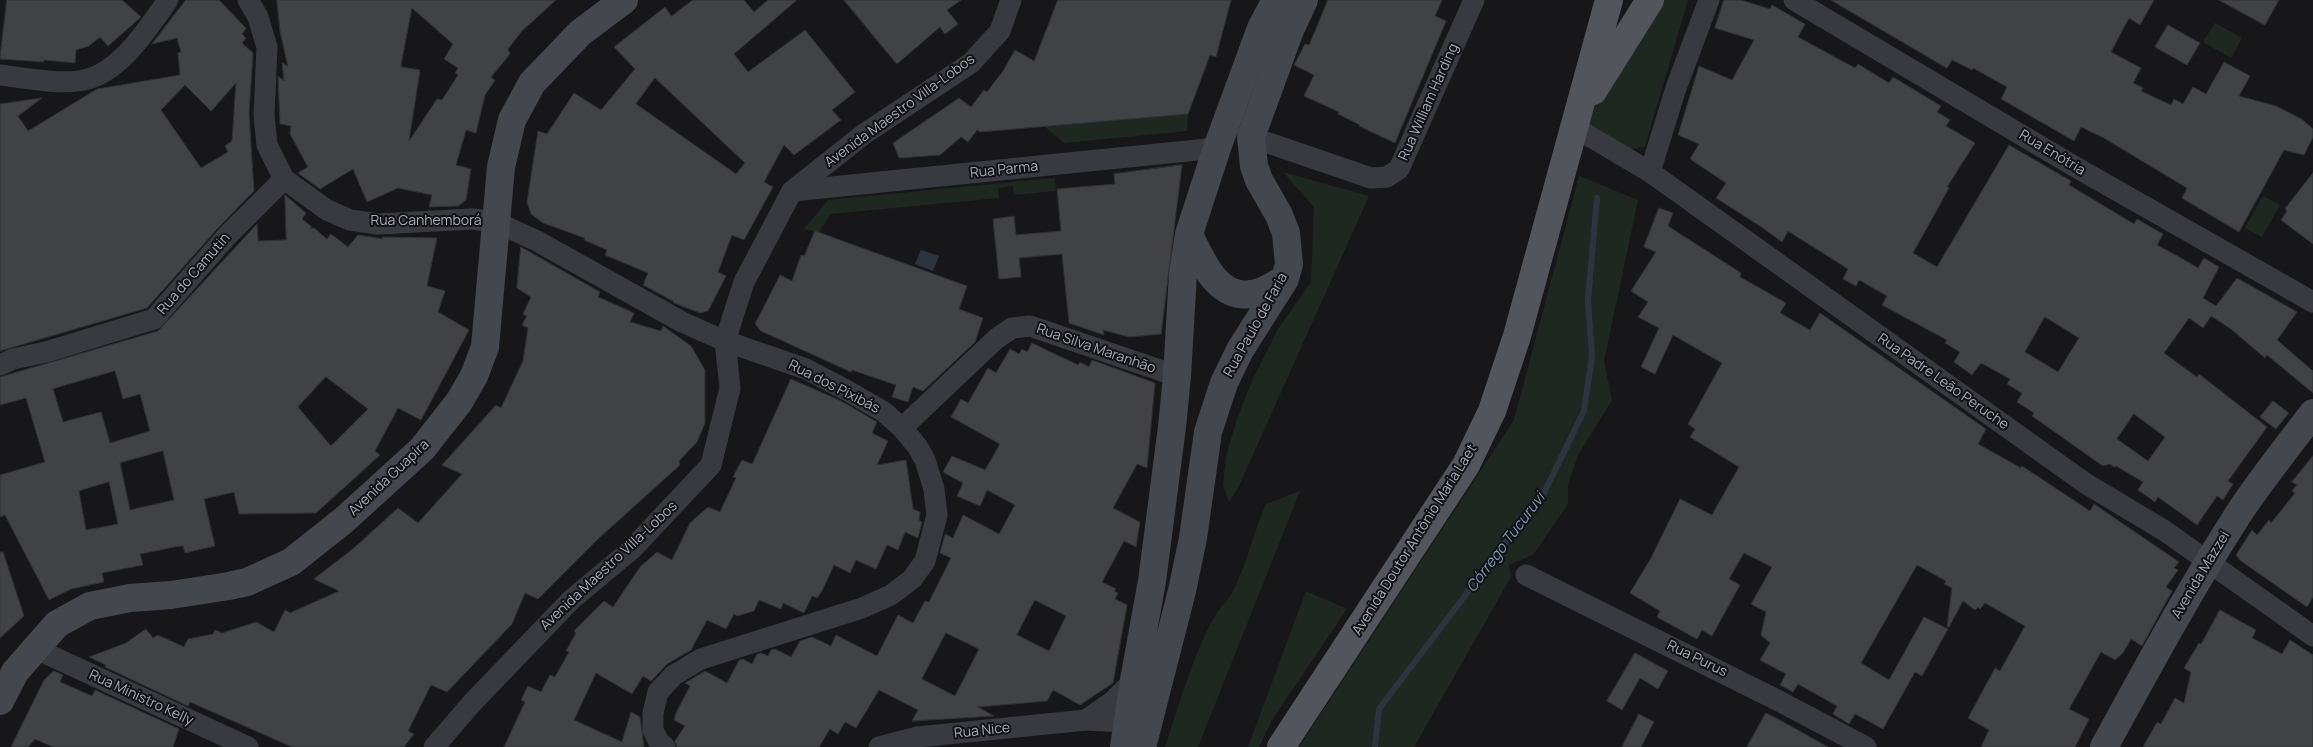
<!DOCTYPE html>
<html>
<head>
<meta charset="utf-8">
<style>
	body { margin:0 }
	canvas { display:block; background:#171719 }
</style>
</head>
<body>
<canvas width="2313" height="747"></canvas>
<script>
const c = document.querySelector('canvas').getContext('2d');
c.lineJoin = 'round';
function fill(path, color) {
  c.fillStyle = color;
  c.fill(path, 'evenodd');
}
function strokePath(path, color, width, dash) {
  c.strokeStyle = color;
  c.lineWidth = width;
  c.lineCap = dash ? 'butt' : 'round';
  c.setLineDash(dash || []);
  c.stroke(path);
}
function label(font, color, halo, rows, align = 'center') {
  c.font = font + ' Manrope,sans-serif';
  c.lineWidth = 4;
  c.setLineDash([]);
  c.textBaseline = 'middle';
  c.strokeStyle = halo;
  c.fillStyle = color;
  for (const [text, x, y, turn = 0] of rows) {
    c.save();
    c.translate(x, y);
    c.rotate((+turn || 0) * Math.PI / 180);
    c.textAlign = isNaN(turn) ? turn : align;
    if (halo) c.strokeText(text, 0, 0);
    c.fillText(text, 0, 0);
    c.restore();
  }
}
const green = new Path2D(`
	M1662 0H1688L1645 146 1631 150 1588 125 1600 92Z
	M2215 23 2242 38 2231 58 2203 42Z
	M1135 36 1208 63 1188 114 1187 131 1064 143 1044 126 1168 116 1167 106Z
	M1283 172 1369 196 1238 488 1229 502 1223 485 1226 456 1237 419 1252 381 1278 329 1311 282 1314 207Z
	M1579 176 1638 200 1604 361 1612 400 1578 455 1568 485V504L1533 555 1509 565 1511 577 1414 747H1299L1514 420Z
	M1055 178 1056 191 1014 195 1013 186 998 188 999 198 830 214 819 233 804 229 828 200Z
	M2263 196 2280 205 2262 237 2245 228Z
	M1300 491 1198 747H1165C1179 706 1195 647 1218 611 1222 605 1228 600 1232 593 1247 565 1253 533 1266 504Z
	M1306 591 1347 609 1272 720 1259 747H1248Z`);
const water = new Path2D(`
	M921 250 939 256 933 271 915 264Z`);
const stream = new Path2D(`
	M1375 747 1379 709 1508 539 1540 501 1584 411 1592 356 1588 300 1597 198`);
const building = new Path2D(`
	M7 0H122L141 17 108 46 100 37 89 46 76 50 75 63 44 60V62L0 59Z
	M186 0H219L246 28 242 34 246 38 242 43 253 53 249 114 254 191 217 229 147 308 0 351V104L42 98 18 116 28 131 97 89 180 75 178 53 181 52 177 38 152 44ZM236 83 232 141 225 146 228 152 201 168 161 110 185 85 211 111Z
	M277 0H556L522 31 508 49 510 54 491 77 495 80 485 95 476 133 466 130 456 165 471 169 466 200 458 206 429 207 432 195 398 188 367 202 353 169 320 189 298 173 308 167 290 134 291 126 280 124 278 76 284 81 282 62 288 67 280 31ZM412 8 453 44 444 59 458 68 455 73 458 75 442 100 437 99 409 141 420 70 401 67Z
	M693 0H744L754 12 768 0H797L734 54 748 72 805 30 855 92 832 110 841 120 794 155 784 145 764 182 773 187 744 240 732 235 718 272 726 276 708 311 700 313 674 303 673 301 643 285 648 273 605 255 607 250 584 240 585 238 543 223 531 214 527 202 538 131 547 134 574 93 601 110 635 69 614 47 665 7 671 16ZM655 78 745 163 736 174 636 104Z
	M844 0H961L947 10 958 24 945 34 940 27 897 64Z
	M1058 0H1231L1216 57 1210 55 1188 114 980 132 977 130 968 142 961 137 940 155 899 158 893 143 959 98 971 107 984 90 987 92 1003 71 1015 50 1034 61Z
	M1328 0H1442L1435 16 1446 21 1395 143 1359 126 1360 125 1338 114 1339 112 1304 96 1314 75 1294 65 1305 44 1309 45Z
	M1724 0H1741L1770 9 1772 5 1805 24 1798 37 1855 68 1858 64 1889 83 1893 77 1941 106 1937 112 1950 120 1946 126 1975 143 1947 187 1949 188 1913 253 1937 267 2009 145 2071 181 2069 185 2134 224 2137 219 2163 234 2157 245 2181 258 2198 268 2204 258 2219 267 2203 298 2216 306 2237 278 2297 312 2277 340 2313 371V393L2267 355 2265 358 2231 329 2211 316 2203 328 2189 318 2164 353 2197 377 2199 374 2267 427 2228 481 2233 484 2223 500 2217 496 2197 525 2158 497 2155 502 2138 490 2143 482 2116 466 2114 467 2110 464 2103 466 2032 416 2034 413 2017 402 2022 393 2007 384 2010 379 1981 363 1972 375 1954 362 1960 352 1945 343 1947 340 1882 305 1887 296 1859 280 1856 286 1843 279 1848 269 1788 231 1782 242 1763 228 1716 198 1726 183 1690 159 1699 144 1678 135 1699 66 1732 80 1754 40 1715 28ZM2045 317 2079 338 2058 372 2025 352ZM2134 414 2165 437 2148 461 2117 439Z
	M1831 0H2154L2140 25 2129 18 2111 52 2141 68 2133 83 2143 88 2141 91 2171 105 2174 99 2183 104 2193 87 2206 94 2224 62 2250 76 2239 96 2276 106 2303 120 2313 129V137L2304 155 2284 150 2239 232 2182 198 2187 188 2104 138 2081 127 2074 141 2001 99 2007 87 1973 68 1972 70 1952 60 1947 68Z
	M2219 0H2279L2265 25Z
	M2168 25 2200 43 2187 65 2155 47Z
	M1182 165 1161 334 1129 337 1103 330 1104 335 1069 323 1062 254 1019 258 1021 277 999 279 993 219 1014 216 1016 235 1061 231 1057 189 1115 184 1114 174Z
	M2313 173V244L2281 220 2287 211 2285 209Z
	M285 195 306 213 302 219 312 227 310 228H314L327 239 331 234 348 247 358 235 383 239 382 237 437 238 427 286 445 291 438 312 469 330 421 420 398 408 375 451 380 455 316 513 239 514 234 492 204 499 215 546 185 553 183 546 175 547 140 554 143 565 102 573 104 582 71 589 49 600 5 515 0 517V475L45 462 26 398 0 405V377L158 331 257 224 258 241 286 240ZM115 371 123 399 140 394 150 431 110 443 101 412 63 422 53 389ZM326 377 368 409 331 446 298 407ZM163 451 174 500 130 510 120 463ZM109 482 118 524 86 530 79 491Z
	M1659 208 1673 213 1668 226 1741 273 1740 277 1786 303 1780 313 1810 330 1820 313 1986 429 1978 444 2021 468 2022 466 2090 511 2094 504 2179 562 2174 568 2178 570 2166 587 2172 591 2142 646 2131 639 2123 653 2115 660 2101 652 2069 709 2089 719 2075 747H1981L1989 730 1968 718 1995 668 2000 671 2025 626 1985 603 1980 609 1978 607 1975 610 1963 601 1949 627H1947L1952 588 1944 584 1946 581 1917 565 1861 663 1889 680 1924 617 1948 629 1922 676 1915 672 1883 729 1855 714 1849 724 1833 714 1837 706 1798 684 1793 692 1780 685 1786 674 1760 660 1770 643 1761 635 1766 612 1751 604 1772 567 1744 553 1729 579 1740 585 1712 636 1702 630 1697 639 1657 617 1660 611 1630 593 1651 558 1680 499 1712 515 1739 467 1690 437 1695 429 1688 424 1722 363 1673 335 1655 374 1641 367 1659 328 1638 317 1648 302 1631 291 1656 252 1644 247Z
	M815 231 967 286 959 309 983 318 975 342 923 391 913 387 908 402 892 397 896 385 852 370 851 372 761 331 755 324 780 275 792 281 801 255 804 256Z
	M521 247 600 292 598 297 634 313 630 322 661 331 663 326 691 346 705 370V423L697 442 679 461 680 465 598 539 538 599 525 593 512 624 447 692 431 685 408 731 414 734 404 747H292L190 702 188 706 105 667 106 665 89 657 126 643 146 629 153 638 158 635 184 647 188 639 213 634 215 630 222 633 256 622 274 632 285 610 290 613 339 591 314 579 354 548 398 508 418 523 462 474 442 465 496 405 501 408 523 361 528 328 522 325 527 316 523 314 531 297 517 288Z
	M1032 343 1078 365 1080 362 1089 367 1092 360 1155 383 1147 468 1137 464 1113 508 1140 522 1136 547 1124 541 1102 582 1116 589 1114 591 1118 593 1115 599 1127 605 1113 683 1080 705 1053 690 1047 701 978 707 994 716 912 721 918 710 879 690 856 728 845 722 838 734 830 729 819 747H677L675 741 685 726 674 720 676 713 690 686 685 683 705 671 727 683 739 660 743 659 752 664 757 654 761 653 768 656 771 650 775 649 791 657 800 641 812 637 831 646 836 635 877 656 898 615 913 623 925 601 929 602 951 558 940 553 945 534 953 538 963 515 999 534 1015 505 987 490 980 506 957 496 963 483 943 472 952 456 985 470 1000 444 951 417 961 399 968 403 988 368 996 373 1010 349 1019 354 1022 349 1027 352ZM1035 600 1066 616 1049 651 1017 635ZM946 633 979 649 955 696 922 679Z
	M791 379 841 401 877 422 872 433 888 441 877 465 906 460 913 509 920 512 919 520 922 522 918 538 905 532 898 550 887 545 876 569 856 560 850 573 834 565 822 591 817 598 812 596 804 613 783 603 781 609 759 600 754 611 737 616 734 614 726 629 707 620 691 650 667 664 651 681 643 676 632 694 596 673 574 720 622 742 631 712 640 717 644 747H504L525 702 521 700 528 686 541 692 550 675 555 677 569 652 566 651 576 633 574 631 604 601 613 607 640 567 657 552 672 560 690 523 708 507 720 512 736 478 733 477 742 460 752 464Z
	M2273 401 2289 413 2276 429 2260 417Z
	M2313 456V597L2307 607 2241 561 2236 555 2252 530 2257 535 2269 520 2271 523 2295 493 2292 491 2297 485 2292 482Z
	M0 552H3L24 616 0 638Z
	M2220 610 2256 630 2252 638 2282 654 2290 640 2313 655V747H2143L2157 722 2161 724 2175 698 2184 703 2191 672 2184 668 2199 643 2201 644Z
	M1635 653 1668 671 1658 689 1640 678 1622 710 1607 701Z
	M54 671 63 675 60 682 92 696 95 690 179 729 173 747H53L35 739 28 747H11L44 680Z
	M1766 713 1787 724 1828 747H1747Z
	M1639 714 1654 722 1641 747H1622Z`);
const street = new Path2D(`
	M248 0 258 17 267 47 264 115 267 145 284 179 327 210 350 220 378 224 472 219 496 222 537 241 682 322 725 341 806 369 848 391 884 412 902 428 917 446 925 460 934 489 937 515 925 561 912 579 891 595 862 608 701 659 674 675 658 692 653 713V730L659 742 665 747
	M1794 0 2072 165 2313 302
	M0 75C24 78 60 85 84 80 120 73 148 28 168 0
	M1574 127 1650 172 2085 483 2165 531 2313 636
	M1251 137 1371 178 1387 177 1399 169 1474 0
	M1650 172 1676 88 1709 0
	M792 191 1217 148
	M0 365 13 359 46 352 154 319 226 237 284 179
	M902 428 996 339 1012 328 1030 326 1177 376
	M1526 575 1779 701 1866 747
	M34 648 248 747
	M1086 720 1112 702 1134 680
	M434 747 472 703 571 600 632 549 711 465 730 388 725 341 744 282 792 191 864 134 971 63 1000 31 1011 0
	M879 747 918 737 1086 720 1127 722`);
const secondary = new Path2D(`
	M1189 234C1203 264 1220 305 1260 292 1269 289 1277 283 1285 279
	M0 701 15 672 57 624 90 606 130 598 171 595 229 586 247 582 291 562 344 520 422 449 459 402 474 376 485 347 501 167 512 120 532 83 558 56 580 33 624 0
	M1124 747 1134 680 1152 581 1172 427 1177 376 1183 273 1189 234 1217 148 1261 28 1276 0
	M1142 747 1182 591 1193 538 1208 432 1224 383 1240 350 1285 279 1289 264 1286 233 1279 215 1259 180 1254 166 1251 137 1290 30 1304 0
	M2104 747C2148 667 2191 587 2241 510 2263 477 2289 445 2313 413`);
const primary = new Path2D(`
	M1593 91 1650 0
	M1281 747 1466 465 1492 411 1517 336 1609 0`);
const streetNames = [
	["Rua William Harding",1429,102,-66],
	["Avenida Maestro Villa-Lobos",900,111,-36],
	["Rua Enótria",2052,153,31],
	["Rua Parma",1004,170,-6],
	["Rua Canhemborá",426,221],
	["Rua do Camutin",194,274,-49],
	["Rua Paulo de Faria",1256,325,-61],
	["Rua Silva Maranhão",1096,349,19],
	["Rua Padre Leão Peruche",1943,382,35],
	["Rua dos Pixibás",834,387,27],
	["Avenida Guapira",389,478,-43],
	["Avenida Doutor Antônio Maria Laet",1415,540,-58],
	["Avenida Maestro Villa-Lobos",609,566,-43],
	["Avenida Mazzei",2201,575,-59],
	["Rua Purus",1697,659,26],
	["Rua Ministro Kelly",141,698,25],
	["Rua Nice",982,731,-6]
];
const waterNames = [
	["Córrego Tucuruvi",1506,543,-53]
];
fill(green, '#1e2720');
fill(water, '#2c353e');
strokePath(stream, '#2c353e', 6);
fill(building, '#414246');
strokePath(building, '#313035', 1);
strokePath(street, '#393a40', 21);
strokePath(secondary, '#45474e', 28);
strokePath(primary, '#53555d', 28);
label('14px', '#a8adb9', '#121214', streetNames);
label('italic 15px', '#7d9ab6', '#121214', waterNames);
</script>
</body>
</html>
